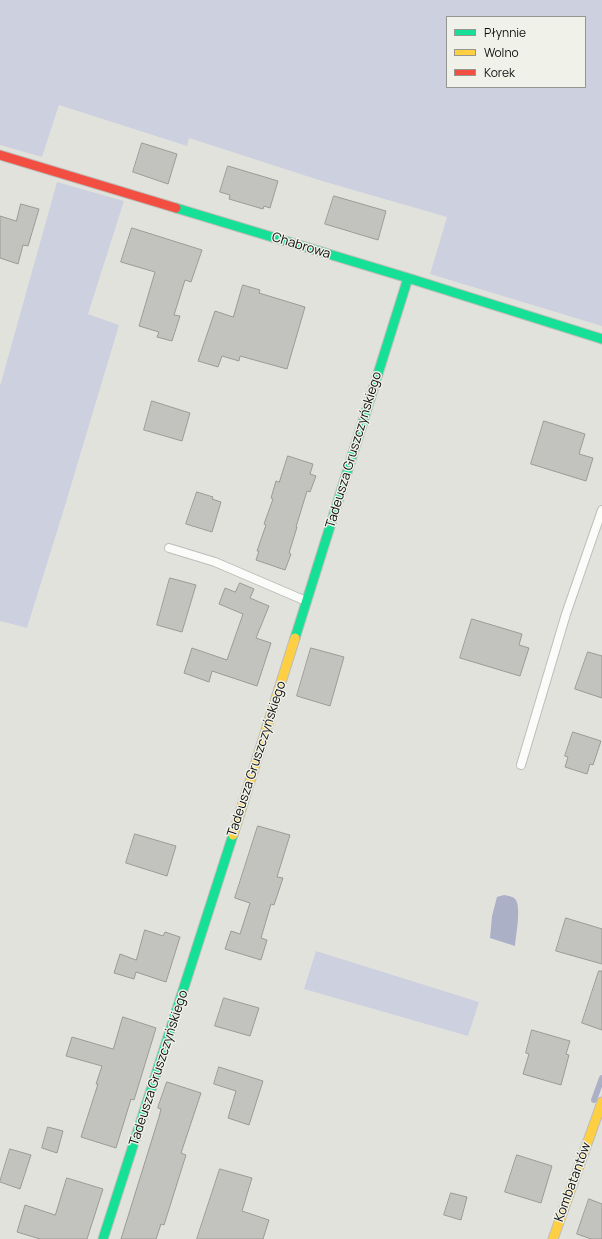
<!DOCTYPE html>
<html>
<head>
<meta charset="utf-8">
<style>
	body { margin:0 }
	#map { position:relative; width:602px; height:1239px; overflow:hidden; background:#e2e2dd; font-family:Manrope,sans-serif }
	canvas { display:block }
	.legend { position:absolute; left:446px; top:16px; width:140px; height:72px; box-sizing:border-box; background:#f0f1e9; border:1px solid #969691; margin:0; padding:5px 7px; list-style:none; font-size:12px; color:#0e0e0c }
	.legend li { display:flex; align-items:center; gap:8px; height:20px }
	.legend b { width:20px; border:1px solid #969691 }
</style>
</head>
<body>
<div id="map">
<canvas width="602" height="1239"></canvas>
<ul class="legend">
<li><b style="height:5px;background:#16e098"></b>Płynnie</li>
<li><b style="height:5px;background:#ffcf43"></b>Wolno</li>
<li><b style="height:5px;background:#f24e42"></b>Korek</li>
</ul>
</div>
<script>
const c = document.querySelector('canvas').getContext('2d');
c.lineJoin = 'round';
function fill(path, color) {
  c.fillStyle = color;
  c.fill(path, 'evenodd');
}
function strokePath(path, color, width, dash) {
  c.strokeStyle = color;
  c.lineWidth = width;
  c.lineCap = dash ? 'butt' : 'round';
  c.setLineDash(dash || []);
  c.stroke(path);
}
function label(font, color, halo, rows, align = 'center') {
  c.font = font + ' Manrope,sans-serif';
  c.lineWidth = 3;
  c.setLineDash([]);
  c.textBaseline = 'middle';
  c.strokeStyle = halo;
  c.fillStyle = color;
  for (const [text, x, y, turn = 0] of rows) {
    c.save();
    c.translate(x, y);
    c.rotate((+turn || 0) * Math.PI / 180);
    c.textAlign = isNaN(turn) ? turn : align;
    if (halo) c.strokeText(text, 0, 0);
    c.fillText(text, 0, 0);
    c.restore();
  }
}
const green = new Path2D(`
	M0 0H602V326L430 274 447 217 322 181 189 138 187 146 59 105 42 157 0 145ZM447 17H585V87H447Z
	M57 182 124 201 88 314 119 325 64 509 27 628 0 621V386Z
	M316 951 479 1002 468 1036 304 989Z`);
const water = new Path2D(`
	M504 895C509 896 513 896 516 900 521 909 516 935 515 946L490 938 492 916 497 897Z`);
const stream = new Path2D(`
	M594 1100 602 1078`);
const building = new Path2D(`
	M142 143 177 154 168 184 133 172Z
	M228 166 278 181 270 208 264 206 263 209 229 199 230 195 220 192Z
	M334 196 386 211 378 240 325 224Z
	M21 204 39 209 28 246 23 245 18 264 0 258V216L16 221Z
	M132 228 202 250 191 282 185 280 174 315 180 316 172 341 157 337 159 332 139 326 155 272 121 262Z
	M243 285 260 290 259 293 305 307 287 369 240 356 239 361 222 356 218 367 198 361 215 311 233 317Z
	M152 401 190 413 182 441 144 430Z
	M544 421 585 434 579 454 593 458 586 481 531 464Z
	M288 456 313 464 310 474 316 476 310 492 307 491 296 527H297L289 553 291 554 285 570 256 560 259 551H257L266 525 264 524 273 499 271 498 276 481 279 482Z
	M197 492 213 497 212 499 221 502 212 532 186 524Z
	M170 578 196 585 182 632 157 625Z
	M240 583 254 589 250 598 269 606 256 638 271 643 257 686 212 671 209 682 184 673 192 648 227 660 243 614 219 604 225 588 235 592Z
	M472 619 522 634 519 645 529 648 520 676 460 658Z
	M311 648 344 657 330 706 297 696Z
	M588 652 602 656V698L575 689Z
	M573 732 601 741 593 765 590 764 587 774 565 767 568 757 565 756Z
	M258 826 290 835 277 877 283 878 274 905 271 904 261 938 267 940 261 960 225 949 231 931 240 934 250 903 235 898Z
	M135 834 176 846 167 876 126 863Z
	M566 918 602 929V964L556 951Z
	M145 930 163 936 165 932 180 937 166 982 136 972 134 979 114 973 120 954 136 960Z
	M599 971H602V1030L582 1023Z
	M224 998 259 1008 250 1036 215 1026Z
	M123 1017 156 1028 134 1100 131 1099 116 1148 81 1137 98 1084H96L102 1066 66 1056 72 1037 113 1049Z
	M532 1030 570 1041 566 1054 569 1055 561 1085 523 1074 529 1054 526 1053Z
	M219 1067 263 1081 249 1125 228 1118 236 1091 214 1084Z
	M167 1082 201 1093 181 1153 186 1155 164 1225 161 1224 156 1239H121L159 1117 161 1109 158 1108Z
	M48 1127 63 1131 57 1153 42 1148Z
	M10 1149 31 1155 20 1189 0 1182Z
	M517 1155 552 1166 541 1203 505 1192Z
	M220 1169 252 1178 242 1211 269 1220 263 1239H197Z
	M67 1178 103 1189 87 1239H40L17 1232 25 1205 55 1215Z
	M451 1193 467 1197 461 1220 444 1215Z
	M589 1199 602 1204V1239H591L577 1234Z`);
const lane = new Path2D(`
	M169 548 215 562 306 601
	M521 765 566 614 602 510`);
const fast = new Path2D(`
	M176 208 408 278 602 339
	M295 638 408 278
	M103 1239 233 835`);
const slow = new Path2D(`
	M233 835 295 638
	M553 1239 602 1102`);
const jam = new Path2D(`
	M0 155 176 208`);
const streetNames = [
	["Chabrowa",301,246,17],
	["Tadeusza Gruszczyńskiego",354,450,-73],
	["Tadeusza Gruszczyńskiego",257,759,-72],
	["Tadeusza Gruszczyńskiego",159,1068,-72],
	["Kombatantów",573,1182,-70]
];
fill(green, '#cdd1df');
fill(water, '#abb0c7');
strokePath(stream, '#abb0c7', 6);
fill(building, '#c2c2be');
strokePath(building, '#9a9a97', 1);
strokePath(lane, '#bdbdb9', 10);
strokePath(fast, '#bdbdb9', 11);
strokePath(slow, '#bdbdb9', 11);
strokePath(jam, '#bdbdb9', 11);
strokePath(lane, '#fbfbfa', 8);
strokePath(fast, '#16e098', 9);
strokePath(slow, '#ffcf43', 9);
strokePath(jam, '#f24e42', 9);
label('13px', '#0e0e0c', '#f0f1e9', streetNames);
</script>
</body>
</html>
